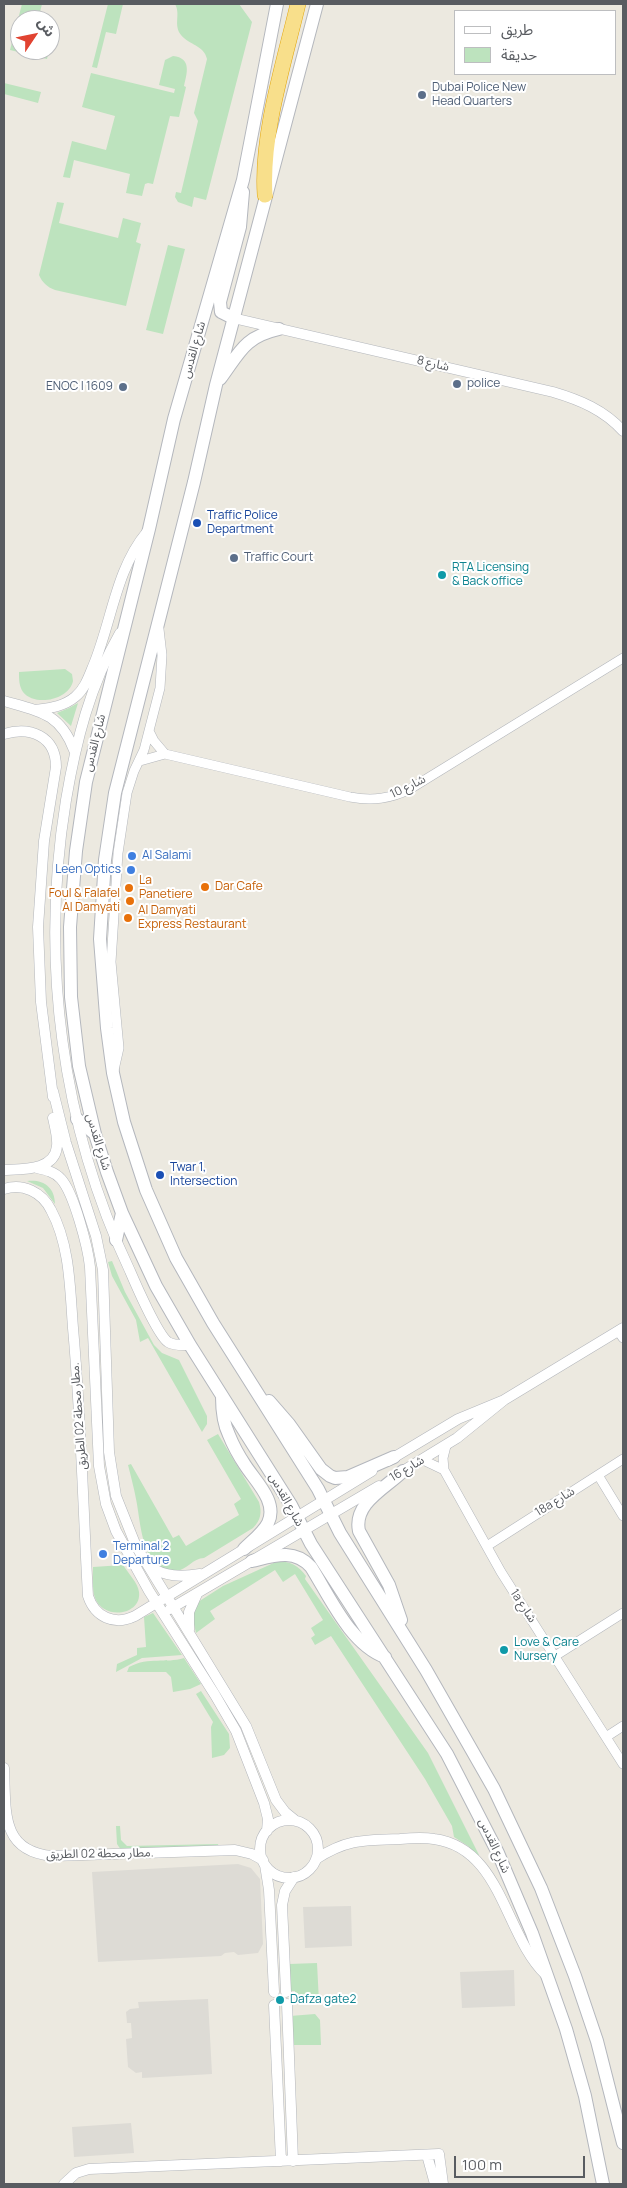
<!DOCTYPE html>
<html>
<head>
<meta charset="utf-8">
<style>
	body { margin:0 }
	#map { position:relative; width:627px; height:2188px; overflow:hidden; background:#ece9e0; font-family:Manrope,"Noto Sans Arabic",sans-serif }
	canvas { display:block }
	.frame { position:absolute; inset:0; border:5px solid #595c61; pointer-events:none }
	.legend { position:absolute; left:454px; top:10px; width:162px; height:65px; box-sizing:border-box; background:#fff; border:1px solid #bdbec0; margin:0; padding:6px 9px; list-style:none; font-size:15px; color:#595c61 }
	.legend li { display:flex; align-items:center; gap:10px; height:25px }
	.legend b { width:25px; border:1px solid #bdbec0 }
	.north { position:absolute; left:10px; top:10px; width:50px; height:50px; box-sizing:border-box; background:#fff; border:1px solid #bdbec0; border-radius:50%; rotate:56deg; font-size:14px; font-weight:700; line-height:20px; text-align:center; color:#595c61 }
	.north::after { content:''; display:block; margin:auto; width:18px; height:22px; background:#e14331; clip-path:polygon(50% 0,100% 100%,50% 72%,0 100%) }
	.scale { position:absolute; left:454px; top:2156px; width:131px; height:22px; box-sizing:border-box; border:2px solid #595c61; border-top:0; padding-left:6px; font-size:15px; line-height:18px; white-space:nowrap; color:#595c61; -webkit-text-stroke:4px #fff; paint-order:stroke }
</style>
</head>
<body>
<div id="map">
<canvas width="627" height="2188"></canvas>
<div class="frame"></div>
<ul class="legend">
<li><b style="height:6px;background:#fff"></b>طريق</li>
<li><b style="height:14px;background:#bde3be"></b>حديقة</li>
</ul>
<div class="north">ش</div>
<div class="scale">100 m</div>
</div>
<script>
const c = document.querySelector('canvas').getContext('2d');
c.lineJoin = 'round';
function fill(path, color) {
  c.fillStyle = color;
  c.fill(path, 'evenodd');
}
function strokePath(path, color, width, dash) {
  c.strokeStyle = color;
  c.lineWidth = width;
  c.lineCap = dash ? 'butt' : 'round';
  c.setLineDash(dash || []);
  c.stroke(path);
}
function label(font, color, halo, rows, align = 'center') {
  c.font = font + ' Manrope,"Noto Sans Arabic",sans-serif';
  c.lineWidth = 4;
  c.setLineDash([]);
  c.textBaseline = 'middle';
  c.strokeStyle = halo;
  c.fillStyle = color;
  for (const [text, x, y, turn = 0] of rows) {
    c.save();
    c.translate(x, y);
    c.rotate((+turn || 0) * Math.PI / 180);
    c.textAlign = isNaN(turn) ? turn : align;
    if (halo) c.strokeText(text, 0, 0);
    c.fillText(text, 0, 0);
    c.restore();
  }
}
const industrial = new Path2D(`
	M238 1864 251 1868 260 1879 263 1944 258 1953 238 1955 234 1952 225 1953 221 1956 98 1962 92 1872Z
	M351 1906 352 1946 305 1948 303 1907Z
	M514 1970 515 2006 462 2008 460 1972Z
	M208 1999 212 2074 142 2078V2072L136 2073 128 2067 126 2039 132 2038 131 2023H127L126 2012 130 2009 139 2008 138 2002Z
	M131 2123 134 2153 74 2157 72 2127Z`);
const green = new Path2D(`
	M22 4H42L38 20H20V50H49L47 59 10 50Z
	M108 4H123L116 34 106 32 97 68 92 67Z
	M175 4H239L252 22 206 200 194 197 192 207 178 202 175 197 176 192 181 193 198 121 194 113 207 59C204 45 189 45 181 35 173 25 181 14 175 4Z
	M173 56C192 58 187 73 184 86L186 87 179 117 170 116 153 184 148 183 145 184 142 196 126 193 130 174 74 160 70 178 63 177 72 141 106 150 115 116 82 107 91 73 174 93 175 89 159 85 165 60Z
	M4 83 41 92 38 103 4 94Z
	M57 202 64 203 59 223 118 238 123 218 141 223 136 242 141 244 126 306 55 290C47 287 42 282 39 275Z
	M168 245 185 249 163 334 146 330Z
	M65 669 72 674 73 681C69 700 35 707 23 692 19 686 19 679 19 672Z
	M78 703 71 726 57 713 69 708Z
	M27 1181C43 1179 55 1187 55 1204L43 1188Z
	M112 1261 125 1292 154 1345 162 1353 179 1360 207 1416V1424L202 1432 148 1338 140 1342 136 1320 112 1276 108 1262Z
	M218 1434 259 1502C262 1512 261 1520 253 1528L204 1558C193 1558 187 1570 176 1571 141 1572 141 1522 136 1499 134 1488 131 1477 128 1465L131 1464 173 1538 179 1535 186 1546 239 1515 234 1504 241 1499 207 1440Z
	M278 1561C291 1562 298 1565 306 1576L305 1579 428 1753 479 1855H477L468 1846 454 1837 452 1826 425 1779 331 1636 315 1645 311 1638 315 1635 311 1628 323 1620 295 1574 283 1582 275 1570 210 1611 215 1619 196 1633 192 1615 198 1602 223 1586Z
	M123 1565C128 1573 138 1583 139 1592 142 1615 104 1621 95 1598 92 1589 93 1577 93 1567Z
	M153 1613 182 1655 142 1658 116 1672 117 1664 137 1655V1648L146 1647 144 1617Z
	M184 1658 201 1684 190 1689 173 1692 171 1677 166 1672H127L129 1667C150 1656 165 1664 184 1658Z
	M201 1691 229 1734 230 1748 224 1755 212 1758 211 1727 213 1722 196 1694Z
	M116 1826H120L121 1840 127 1846 218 1844 219 1849 121 1850 117 1844Z
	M317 1963 319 2002 295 2004V1991H291L289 1964Z
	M315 2014 320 2020 321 2045H292L290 2016Z`);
const minor = new Path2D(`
	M149 731 154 741 165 754
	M140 761 165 754 350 797C372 801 390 799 410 789L623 658
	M114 1070 119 1048 111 962 118 853 127 793 134 771 144 750 160 688 162 655 159 629
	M618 1331 623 1338
	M446 1446 443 1458 444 1470 501 1572 623 1764
	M423 1460 444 1470
	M598 1475 623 1516
	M487 1546 623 1459
	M555 1656 623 1613
	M606 1737 623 1726`);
const tertiary = new Path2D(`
	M233 318 553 392C580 400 604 410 623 431
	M120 633C90 685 76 741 66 800 40 959 61 1125 130 1271 136 1285 158 1335 168 1342 174 1346 183 1345 190 1345
	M4 701C39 711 60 713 74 750
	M35 710C49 708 63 707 75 697 85 689 89 676 94 664 112 620 116 569 147 532
	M4 734C30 726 56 736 56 767L44 841 38 927 41 1002 53 1097
	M53 1091 66 1143 96 1236 103 1270 109 1452 116 1496 136 1546 246 1726 276 1800 285 1812 296 1821
	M37 1168C46 1170 55 1172 61 1179 74 1193 88 1248 90 1267L99 1466 106 1504 116 1531 149 1591 215 1695 236 1731 264 1803 268 1819 267 1831
	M4 1170C22 1169 55 1171 57 1146 58 1138 55 1127 53 1118
	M4 1189C23 1183 42 1192 51 1210 70 1245 70 1289 73 1328 81 1417 83 1507 88 1596 95 1617 114 1626 135 1616L372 1471
	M388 1461 458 1419 504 1400
	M398 1474 457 1438 504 1400 623 1328
	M149 1566C165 1577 181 1577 200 1574
	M170 1609 379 1486
	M189 1630V1612L197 1594
	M4 1768C6 1811 0 1851 52 1856L235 1850 252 1854 263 1860
	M260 1849a29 29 0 1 1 58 0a29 29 0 1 1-58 0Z
	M316 1859C347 1839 364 1840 400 1839 411 1838 423 1837 434 1839 502 1848 504 1935 546 1975
	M265 1865 269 1890 274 1992
	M286 1992 282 1905 285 1891 294 1877
	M287 2004 293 2161
	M274 2005 281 2161
	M427 2155 435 2184
	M64 2184 76 2173 89 2169 439 2154 443 2184`);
const secondary = new Path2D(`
	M277 4 243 180 174 419 149 529 86 782 76 851 70 927 71 997 79 1066 95 1134 107 1172 122 1213 156 1286 190 1345 291 1505 311 1544 447 1754 498 1853 532 1933 566 2029 585 2096 603 2184
	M317 4 216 385 194 482 115 793 105 860 100 939 107 1028 113 1073 124 1122 146 1190 176 1258 213 1323 318 1489 340 1533 426 1670 494 1789 541 1888 575 1976 597 2041 623 2143
	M233 318 221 312 220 302 240 227 243 192
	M220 379C240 352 244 337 279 329
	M77 1119 95 1134
	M116 1240 122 1213
	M222 1397C222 1410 223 1423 229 1435 233 1445 239 1456 245 1465 256 1482 278 1502 268 1523 263 1533 252 1541 244 1549
	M269 1401 289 1424 321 1469 330 1476 335 1478 348 1477 394 1457
	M252 1561C273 1556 294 1548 311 1567 330 1597 350 1644 385 1657
	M401 1620 389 1585 359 1531C353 1503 386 1488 403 1471`);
const motorway = new Path2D(`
	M265 195C261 134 284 63 298 4`);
const markers = [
	[422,95,5,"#5c6f8a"],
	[457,384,5,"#5c6f8a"],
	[123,387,5,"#5c6f8a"],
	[197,523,5,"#1a4fb4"],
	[234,558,5,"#5c6f8a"],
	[442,575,5,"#0f9aa8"],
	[132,856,5,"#3f7fe0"],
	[131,870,5,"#3f7fe0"],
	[205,887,5,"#e8710a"],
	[129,888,5,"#e8710a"],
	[130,901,5,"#e8710a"],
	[128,918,5,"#e8710a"],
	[160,1175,5,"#1a4fb4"],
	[103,1554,5,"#3f7fe0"],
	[504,1650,5,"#0f9aa8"],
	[280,2000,5,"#0f9aa8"]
];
const serviceNames = [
	["Dubai Police New",432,88],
	["Head Quarters",432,102],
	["police",467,384],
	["ENOC | 1609",113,387,"right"],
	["Traffic Court",244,558]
];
const streetNames = [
	["شارع القدس",194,350,-74],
	["شارع 8",433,364,13],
	["شارع القدس",95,743,-76],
	["شارع 10",408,787,-26],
	["شارع القدس",98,1142,73],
	["مطار محطة 02 الطريق.",79,1416,-94],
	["شارع 16",407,1469,-31],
	["شارع القدس",286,1500,61],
	["18a شارع",555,1502,-32],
	["1a شارع",523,1606,57],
	["شارع القدس",494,1846,65],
	["مطار محطة 02 الطريق.",100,1854,-1]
];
const transitNames = [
	["Traffic Police",207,516],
	["Department",207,530],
	["Twar 1,",170,1168],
	["Intersection",170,1182]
];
const cultureNames = [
	["RTA Licensing",452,568],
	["& Back office",452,582],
	["Love & Care",514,1643],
	["Nursery",514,1657],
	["Dafza gate2",290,2000]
];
const shopNames = [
	["Al Salami",142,856],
	["Leen Optics",121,870,"right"],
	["Terminal 2",113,1547],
	["Departure",113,1561]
];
const foodNames = [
	["La",139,881],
	["Panetiere",139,895],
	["Dar Cafe",215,887],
	["Foul & Falafel",120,894,"right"],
	["Al Damyati",120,908,"right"],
	["Al Damyati",138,911],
	["Express Restaurant",138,925]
];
fill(industrial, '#dddbd5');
fill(green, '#bde3be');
strokePath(minor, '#b3b6bb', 10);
strokePath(tertiary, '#b3b6bb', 11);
strokePath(secondary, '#b4b7bd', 14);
strokePath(motorway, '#e2a509', 16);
strokePath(minor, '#fff', 9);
strokePath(tertiary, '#fff', 10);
strokePath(secondary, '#fff', 12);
strokePath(motorway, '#f8df8b', 15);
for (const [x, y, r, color] of markers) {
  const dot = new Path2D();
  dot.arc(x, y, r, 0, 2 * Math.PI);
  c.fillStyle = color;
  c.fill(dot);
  strokePath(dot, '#fff', 2);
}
label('12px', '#4e5e75', '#fff', serviceNames, 'left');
label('12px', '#595c61', '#fff', streetNames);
label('12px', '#164399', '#fff', transitNames, 'left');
label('12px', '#0d838f', '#fff', cultureNames, 'left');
label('12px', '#366cbe', '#fff', shopNames, 'left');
label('12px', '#c56008', '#fff', foodNames, 'left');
</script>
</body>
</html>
